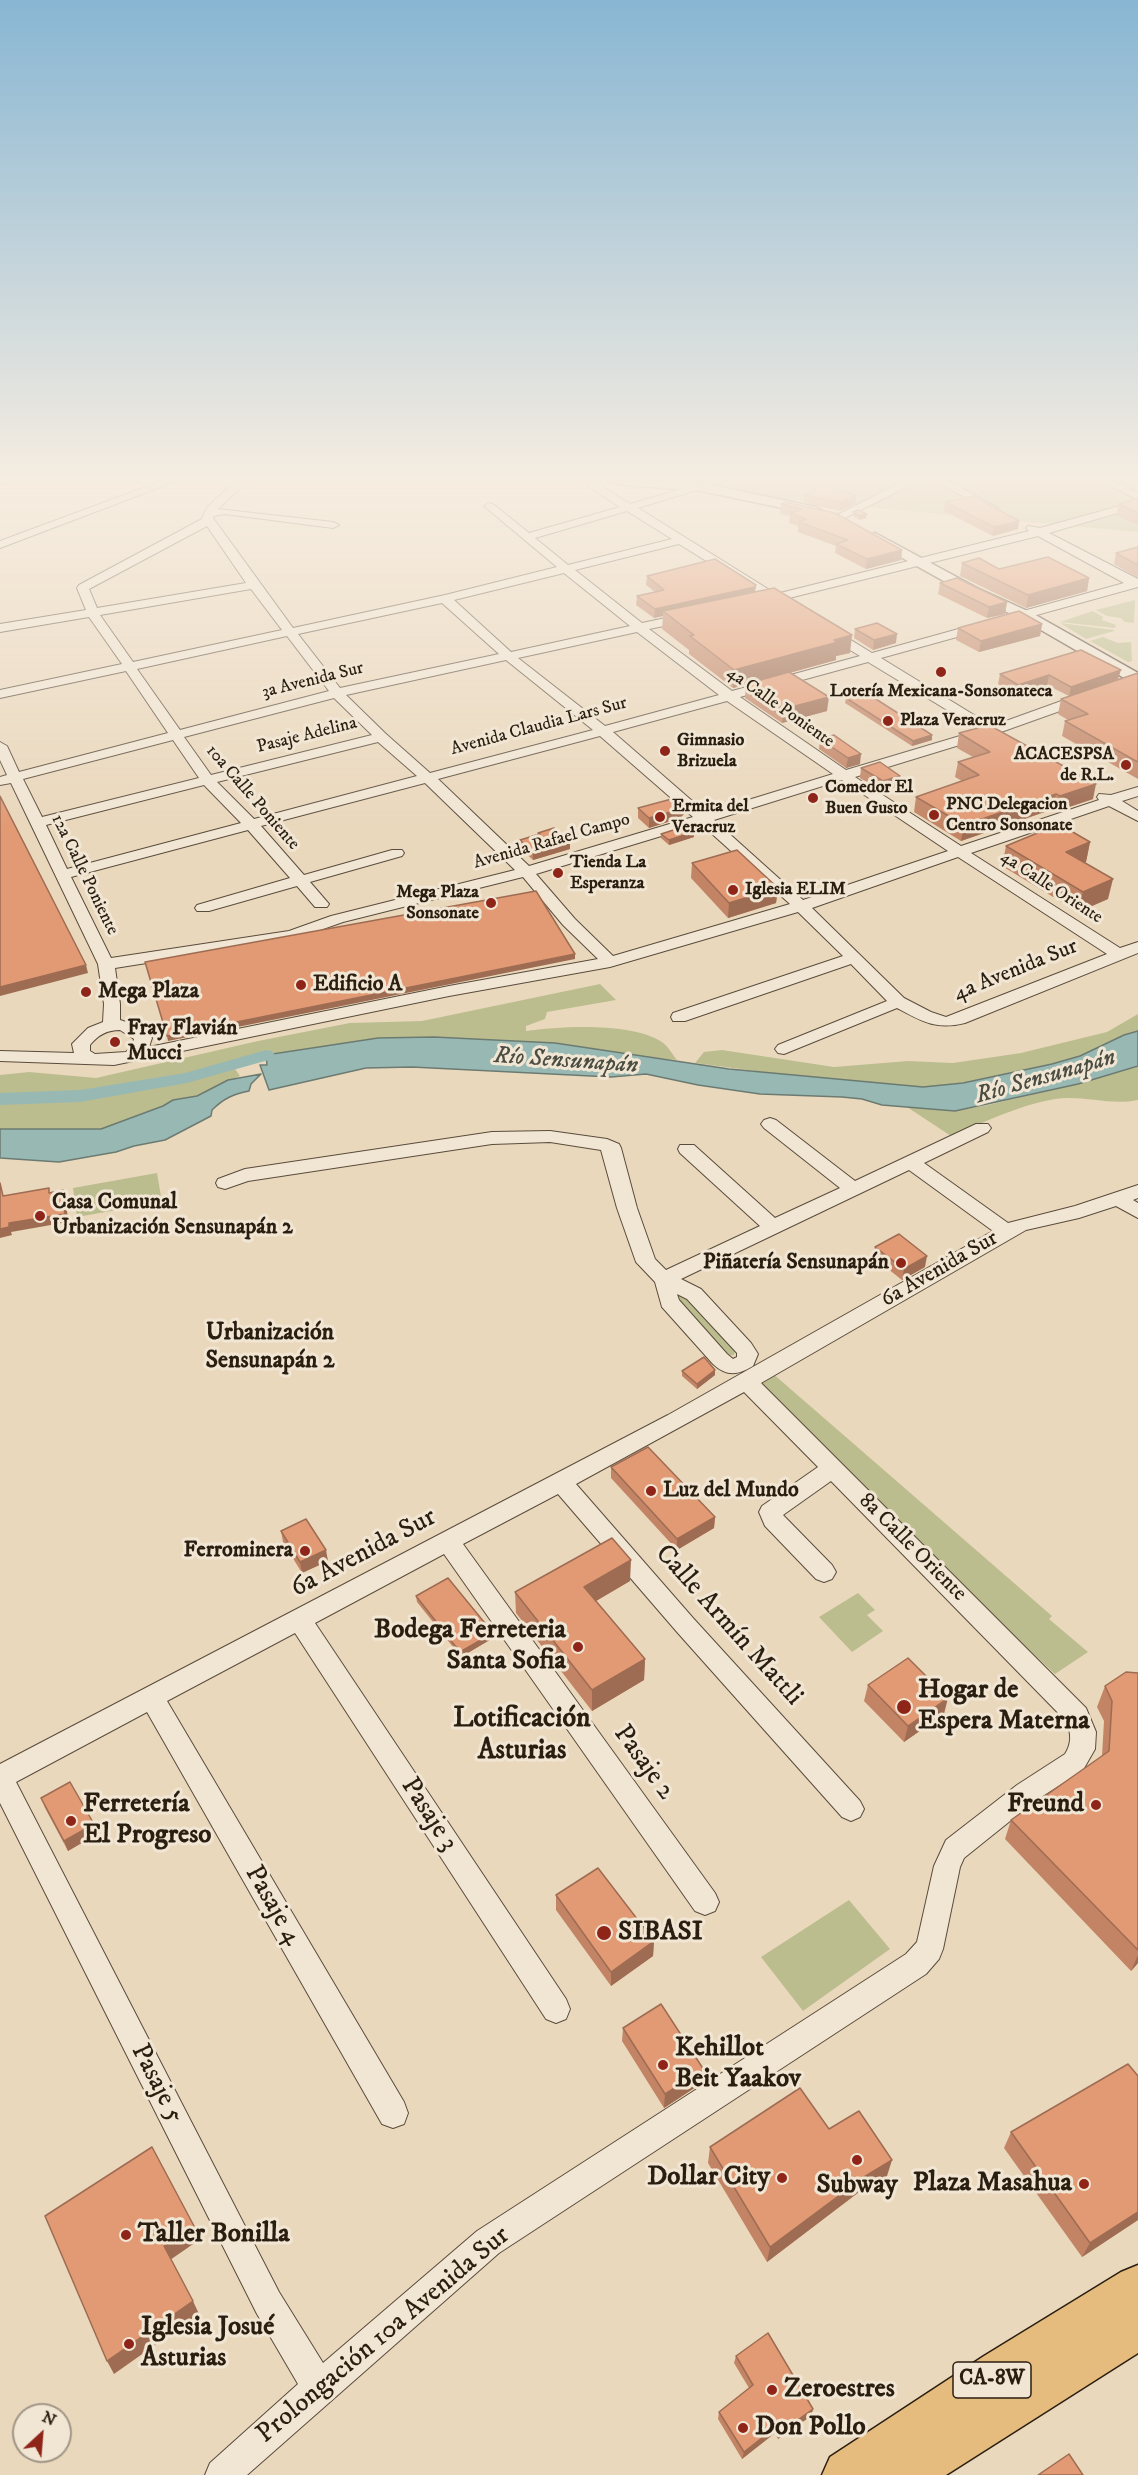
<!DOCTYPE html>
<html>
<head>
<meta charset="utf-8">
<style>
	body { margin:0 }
	#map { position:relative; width:1138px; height:2475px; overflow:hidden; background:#ead8bd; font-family:"IM FELL DW Pica",serif }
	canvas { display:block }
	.north { position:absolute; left:12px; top:2403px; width:60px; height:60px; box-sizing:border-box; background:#f1e6d4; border:2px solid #a19686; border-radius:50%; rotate:26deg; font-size:16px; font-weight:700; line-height:24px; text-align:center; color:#2a1e11 }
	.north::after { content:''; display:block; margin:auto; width:21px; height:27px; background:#8f2418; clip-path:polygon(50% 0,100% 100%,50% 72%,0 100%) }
</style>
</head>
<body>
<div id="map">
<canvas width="1138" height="2475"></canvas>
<div class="north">N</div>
</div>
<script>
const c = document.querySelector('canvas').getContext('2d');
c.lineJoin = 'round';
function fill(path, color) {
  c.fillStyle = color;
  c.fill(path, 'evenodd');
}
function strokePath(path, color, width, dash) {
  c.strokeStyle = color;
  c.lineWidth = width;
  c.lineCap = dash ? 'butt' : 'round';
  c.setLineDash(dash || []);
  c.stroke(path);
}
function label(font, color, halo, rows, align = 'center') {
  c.font = font + ' "IM FELL DW Pica",serif';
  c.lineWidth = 6;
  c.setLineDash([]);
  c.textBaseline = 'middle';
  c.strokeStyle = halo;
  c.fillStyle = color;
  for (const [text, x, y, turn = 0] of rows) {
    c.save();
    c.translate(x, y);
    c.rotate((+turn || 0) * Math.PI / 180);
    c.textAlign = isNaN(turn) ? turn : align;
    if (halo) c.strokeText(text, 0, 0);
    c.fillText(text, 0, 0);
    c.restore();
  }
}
const green = new Path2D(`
	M571 480H1138V532Z
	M1135 600 1134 623 1125 622 1121 618 1107 616 1096 610Z
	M1093 611 1103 617 1102 620 1116 625 1115 628 1060 622Z
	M1060 623 1114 630V631L1086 639Z
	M1103 637 1118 643 1131 642 1132 661 1128 662 1090 641Z
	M600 984 616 1000 547 1012 545 1019 526 1026V1031C562 1026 632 1022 662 1042 668 1046 672 1054 677 1060L637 1056 555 1043 434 1037 378 1038 266 1055 187 1078 80 1096H0V1075L29 1072 96 1078 258 1041 350 1023 422 1021Z
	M1138 1014V1031L1123 1035 1080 1056 1052 1064 962 1083 923 1087 779 1074 695 1063 704 1052 722 1050 834 1067 908 1061 953 1063 1021 1053 1107 1032Z
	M233 1066 240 1076 197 1096 173 1100 163 1106 101 1129H0V1101L81 1098 187 1080Z
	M1138 1066V1100C1111 1106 1083 1095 1055 1099 1019 1105 985 1122 951 1136L907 1107 955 1111 988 1105 1078 1084Z
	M157 1173 162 1202 77 1217 73 1188Z
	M676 1293 685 1294 735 1351 734 1355 726 1356 675 1296Z
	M771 1372 1052 1616 1049 1619 1088 1652 1055 1674 893 1524 750 1382Z
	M858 1593 875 1610 867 1615 883 1631 852 1652 819 1617Z
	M849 1900 890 1949 803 2011 761 1957Z`);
const water = new Path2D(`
	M1138 1031V1066L1078 1084 955 1111 882 1105 862 1099 842 1097 760 1094 698 1085 646 1074 611 1077 412 1067 366 1068 269 1090 260 1065H267L266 1055 378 1038 434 1037 555 1043 729 1069 923 1087 963 1083 1052 1064 1080 1056 1124 1035Z
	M261 1074 251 1084 249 1091C233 1094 223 1099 212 1110L211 1116 165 1140 134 1146 116 1152 59 1162 0 1158V1129H101L163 1106 173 1100 197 1096 228 1080Z`);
const canal = new Path2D(`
	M266 1050 272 1051 275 1055 272 1059 187 1083 80 1102 0 1105V1093L80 1090 185 1073Z`);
const minor = new Path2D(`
	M0 480H9L0 485Z
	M164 480H179L0 548V541Z
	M237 480H249L218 509 333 522 339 525 333 528 225 514 214 516 213 518 293 628 445 595 557 567 484 506 489 503 493 504 529 533 620 507 587 486 588 480H598L597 483 630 504 712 480H729L638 508 776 594 1029 531 1026 528 1028 526 1040 528 1138 501V507L1049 533 1138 579V587L881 658 992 726 1078 695H1088L1090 698 1088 701 1001 732V737L989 736 855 777 961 846 1099 800 1097 797 1099 794 1111 795 1138 787V796L1122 801 1138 811V821L1109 806 971 853 1120 948 1138 942V953L965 1023C936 1030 923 1022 897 1008L784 1054 778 1053 775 1049 778 1045 887 1001 851 964 685 1021H673L671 1017 673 1013 843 956 798 912 610 967 449 996 114 1065 0 1061V1051L74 1053 72 1044 88 1028 103 1022 104 1004 98 964 11 783 0 785V777L7 775 0 760V742L7 746 19 772 168 733 126 671 0 698V690L122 664 89 617 0 632V624L86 610 77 588 79 585 202 519C206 504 224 492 237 480ZM627 511 672 539 568 565 535 538ZM207 526 246 583 97 608 89 589ZM1038 536 1124 583 872 653 833 629H825L823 632 825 635 860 656 732 691 649 629 693 620V614L689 613 642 623 575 570 679 544 764 597 758 598V604L773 602 781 606 787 602 785 599ZM564 573 630 626 511 652 454 600ZM251 589 282 630 133 662 100 615ZM442 603 499 654 340 688 298 634ZM637 632 719 695 605 726 518 658ZM287 636 329 691 180 730 137 669ZM506 660 593 730 430 773 386 734 346 695ZM868 662 980 730 846 770 740 697ZM334 698 372 735 211 775 184 737ZM727 701 833 774 706 813 613 732ZM600 736 693 817 529 866 438 779ZM173 740 199 778 42 817 23 779ZM378 742 417 776 254 819 217 782ZM842 780 948 851 803 900 714 820ZM425 783 515 870 331 916 289 931 111 958 71 877 248 830 290 878 197 905 195 908 197 911H209L297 886 315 907H327L329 904 310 882 402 856 404 853 402 850H392L304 875 261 826ZM204 785 241 823 67 869 46 825ZM701 824 790 904 613 956 575 919 536 874ZM958 857 1107 954 946 1017 931 1012 904 998 812 908ZM523 877 563 925 598 959 449 986 149 1047 152 1038 142 1027 120 1020V1004L115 968 292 940 343 922ZM120 1030 134 1039 133 1045 126 1052 95 1054 90 1051V1045C98 1035 107 1030 120 1030Z
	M906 480H920L843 519 839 520 833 517Z
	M933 480H947L998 508 993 511 989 510Z
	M1100 480H1113L1138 493V500Z
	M770 1118 776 1120 855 1181 976 1124H988L991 1128 988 1132 924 1163 1008 1223 1075 1206 1138 1185V1198L1133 1200 1138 1203V1218L1116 1206 1079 1218 1026 1230 761 1383 1086 1708 1096 1732 1095 1749 1083 1770 1035 1801 964 1858 960 1867 943 1949 939 1959 926 1974 499 2253 247 2475H205L210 2463 298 2384 257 2314 0 1803V1764L668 1415 993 1231 909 1170 681 1279 701 1289 751 1343 758 1354 753 1366C738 1375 727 1377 713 1364L662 1307 655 1282 636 1262 617 1208 601 1150 550 1142 492 1144 248 1181 225 1189 218 1187 216 1183 218 1179 245 1169 492 1132 550 1131 607 1139 619 1144 621 1148 637 1208 655 1259 666 1270 760 1226 680 1153 678 1149 680 1145H694L775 1218 840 1188 764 1128 761 1124 764 1120ZM677 1294 687 1299 737 1353V1357L733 1359 727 1354 679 1300ZM744 1392 818 1467 762 1506 759 1512 765 1526 816 1579 824 1582 832 1579 836 1572 832 1565 783 1515 831 1481 1067 1722C1071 1734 1072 1743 1065 1754L1017 1785 946 1840 934 1866 917 1942 906 1954 477 2231 323 2363 279 2292 16 1782 147 1712 382 2124 393 2128 404 2124 408 2113 404 2102 167 1701 295 1633 546 2019 556 2023 566 2019 570 2009 566 1999 315 1623 444 1554 695 1911 705 1915 715 1911 719 1902 715 1893 463 1544 558 1494 677 1632 842 1817 851 1821 860 1817 864 1809 860 1801 693 1618 576 1484Z`);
const tertiary = new Path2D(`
	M608 480 701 483 816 507 823 511 816 515 701 491 614 484Z
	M875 533 977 588 1032 613 1138 673V684L1131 682 1022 619 967 594 870 540 868 537Z`);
const primary = new Path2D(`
	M1138 2265V2353L946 2475H822L830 2457 984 2356 1121 2272Z`);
const wall = new Path2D(`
	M804 495H856L855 504 840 511 804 503Z
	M1138 498V525L1116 515 1119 504Z
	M786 502 902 550 901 560 866 569 835 553 836 546 798 532V526L789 523 790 516 780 514 781 504Z
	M945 502 1018 529 993 536 944 511Z
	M853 512 867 514 866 518 860 520 853 516Z
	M1138 547V578L1114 564 1116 553Z
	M962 563 999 569 1089 578 1087 591 1026 608 960 576Z
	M647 576 755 592 850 653 836 656V660L790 673 827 711 782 723 745 698 746 685 733 688 689 654V650L662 629 663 616 654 618 636 605 637 596 655 592 646 585Z
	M940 583 1007 602 1005 614 987 618 938 594Z
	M1042 624 1040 636 979 652 956 640 958 628Z
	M855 629 896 643 873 650 854 638Z
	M1081 650 1118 679 1138 673V779L1062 736 1065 721 1068 720 1058 714 1061 699 1069 696 1047 685 1016 695 998 684 1000 674Z
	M846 698 932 740 912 746 845 703Z
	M959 733 1093 799 1057 811 1053 809 961 841 914 812 916 797 962 781 955 777 958 762 973 757 957 748Z
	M820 739 860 764 846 768 819 749Z
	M861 768 899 786 881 791 860 778Z
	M638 808 685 813 680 818 649 828 638 818Z
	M694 832V837L669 845 661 838V834Z
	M538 833 570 849 533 860 520 848V840L538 835Z
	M1090 842 1086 862H1084L1108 899 1078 912 1002 866 1006 846Z
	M692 863 778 888 776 903 728 918 691 878Z
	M875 1247 925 1267 902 1280 873 1257Z
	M715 1370V1375L697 1389 682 1376V1371Z
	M611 1467 715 1517 714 1528 677 1550 611 1478Z
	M281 1531 328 1561 302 1573 283 1542Z
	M630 1581 596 1601 645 1659 644 1680 592 1711 516 1613 515 1592Z
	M416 1596 493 1633V1638L461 1657 417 1602Z
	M1138 1673V1963L1131 1971 1005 1839 1011 1820 1102 1756 1104 1721 1097 1707 1105 1686Z
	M868 1685 944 1714 904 1742 864 1701Z
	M41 1798 97 1834 68 1851 45 1808Z
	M556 1895 654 1941 653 1956 611 1986 556 1910Z
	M623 2028 704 2070 702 2083 664 2108 622 2041Z
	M1138 2076V2220L1082 2257 1004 2148 1011 2132Z
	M829 2129 887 2176 859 2192 767 2262 708 2163 710 2147Z
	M736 2356 813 2409 811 2416 778 2439 775 2433 742 2459 718 2419 719 2412 749 2388 734 2363Z`);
const shadedWall = new Path2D(`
	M856 495 855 504 840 511 841 502Z
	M867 514 866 518 860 520V516Z
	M1019 521 1018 529 993 536 994 527Z
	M902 550 901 560 866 569 867 559Z
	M1089 578 1087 591 1026 608 1028 595Z
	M756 585 755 593 663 611V616L654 618 655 609Z
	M1007 602 1005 614 987 618 989 607Z
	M1042 624 1040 636 979 652 981 641Z
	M897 634 896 643 873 650 874 640Z
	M852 635 850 653 836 656V660L733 688 734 670Z
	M1121 670 1118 679 1069 697 1071 687Z
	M1049 675 1047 685 1016 695 1018 685Z
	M829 697 827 711 782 723 784 709Z
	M932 735V740L912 746 913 741Z
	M861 754 860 764 846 768 848 758Z
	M900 776 899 786 881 791 883 781Z
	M1096 784 1093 799 1057 811 1060 796Z
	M1056 794 1053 809 961 841 964 825Z
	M686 803 685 813 680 818 649 828V818Z
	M694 832V837L669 845V840Z
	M570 841V849L533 860V852Z
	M1090 842 1086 862 1062 872 1066 852Z
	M1113 879 1108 899 1078 912 1083 892Z
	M778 888 776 903 728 918 729 903Z
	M575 954V959L168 1041 167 1036Z
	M86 965 88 973 0 996V987Z
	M63 1190 66 1199 68 1222 11 1232 12 1235 0 1238V1229Z
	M927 1256 925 1267 902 1280 904 1269Z
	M715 1370V1375L697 1389V1384Z
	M715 1517 714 1528 677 1550V1539Z
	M326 1550 328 1561 302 1573 300 1562Z
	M631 1560 630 1581 584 1608V1587Z
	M493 1633V1638L461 1657 460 1652Z
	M645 1659 644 1680 592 1711V1690Z
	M948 1698 944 1714 904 1742 908 1726Z
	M94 1824 97 1834 68 1851 64 1841Z
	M654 1941 653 1956 611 1986V1972Z
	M1138 1955V1963L1131 1971Z
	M704 2070 702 2083 664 2108 665 2094Z
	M892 2160 887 2176 859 2192 767 2262 770 2247 864 2177Z
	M1138 2212V2220L1082 2257 1090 2243Z
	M194 2226 199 2240 170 2260 164 2246Z
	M193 2301 199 2314 114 2374 107 2361Z
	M813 2409 811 2416 778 2439 781 2432Z
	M777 2426 775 2433 742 2459 744 2452Z`);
const building = new Path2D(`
	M823 486 856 495 841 502 804 495Z
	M973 496 1019 521 994 527 945 502Z
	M1138 498V513L1119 504Z
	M786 502 835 513 902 550 867 559 836 544 848 540 799 522 806 519 790 513 802 509 781 504Z
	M858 510 867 514 860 516 853 512Z
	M1138 547V565L1116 553Z
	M1048 557 1089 578 1028 595 962 563 979 558 999 569Z
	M715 559 756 585 755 587 655 609 637 596 664 590 647 576Z
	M957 578 1007 602 989 607 940 583Z
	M774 588 852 635 834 640 838 642 734 670 690 636 694 635 663 611Z
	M1019 611 1042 624 981 641 958 628Z
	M877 623 897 634 874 640 855 629Z
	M1081 650 1121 670 1071 687 1049 675 1018 685 1000 674Z
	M789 672 829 697 784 709 746 684Z
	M1138 673V762L1065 721 1088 714 1061 699Z
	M865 692 932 735 913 741 846 698Z
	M989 725 1096 784 1060 796 1056 794 964 825 916 797 979 775 958 762 990 752 959 733Z
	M834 735 861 754 848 758 820 739Z
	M880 762 900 776 883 781 861 768Z
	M0 796 86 965 0 987Z
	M679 797 686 803 681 809 649 818 638 808Z
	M1059 824 1090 842 1066 852 1113 879 1083 892 1006 846Z
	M686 826 694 832 669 840 661 834Z
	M554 828 570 841 533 852 520 840 540 834 538 833Z
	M737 850 778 888 729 903 692 863Z
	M536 891 575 954 167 1036 145 962Z
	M0 1183 3 1196 49 1188V1193L63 1190 65 1214 9 1223V1227L0 1229Z
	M899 1234 927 1256 904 1269 875 1247Z
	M704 1357 715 1370 697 1384 682 1371Z
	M648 1447 715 1517 677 1539 611 1467Z
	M306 1519 326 1550 300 1562 281 1531Z
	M612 1538 631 1560 584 1587 645 1659 592 1690 515 1592Z
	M448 1578 493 1633 460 1652 416 1596Z
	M908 1658 948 1698 908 1726 868 1685Z
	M1126 1672 1138 1673V1950L1011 1820 1109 1751 1112 1701 1105 1686Z
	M70 1782 94 1824 64 1841 41 1798Z
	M598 1868 654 1941 611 1972 556 1895Z
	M661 2004 704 2070 665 2094 623 2028Z
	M1128 2064 1138 2076V2212L1090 2243 1011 2132Z
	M800 2088 829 2129 859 2111 892 2160 864 2177 770 2247 710 2147Z
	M152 2147 194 2226 164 2246 193 2301 107 2361 45 2216Z
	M768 2333 813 2409 781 2432 777 2426 744 2452 719 2412 753 2385 736 2356Z
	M1069 2454 1083 2475H1038Z`);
const markers = [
	[941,672,6,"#8f2418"],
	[888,721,6,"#8f2418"],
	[665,751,6,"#8f2418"],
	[1126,765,6,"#8f2418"],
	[813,798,6,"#8f2418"],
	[934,815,6,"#8f2418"],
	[660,817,6,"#8f2418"],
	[558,873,6,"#8f2418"],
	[733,890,6,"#8f2418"],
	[491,903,6,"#8f2418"],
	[301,985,6,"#8f2418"],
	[86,992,6,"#8f2418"],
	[115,1042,6,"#8f2418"],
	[40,1216,6,"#8f2418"],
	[901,1263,6,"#8f2418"],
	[651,1491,6,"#8f2418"],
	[305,1551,6,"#8f2418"],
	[578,1647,6,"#8f2418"],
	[904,1707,8,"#8f2418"],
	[1096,1805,6,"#8f2418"],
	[71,1821,6,"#8f2418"],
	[604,1933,8,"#8f2418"],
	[663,2065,6,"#8f2418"],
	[857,2160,6,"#8f2418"],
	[782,2178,6,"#8f2418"],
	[1084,2184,6,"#8f2418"],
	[126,2235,6,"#8f2418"],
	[129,2344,6,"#8f2418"],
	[772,2390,6,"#8f2418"],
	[743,2428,6,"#8f2418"]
];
const farStreetnames = [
	["3a Avenida Sur",313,681,-14],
	["4a Calle Poniente",780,708,35],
	["Avenida Claudia Lars Sur",539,727,-15],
	["Pasaje Adelina",307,736,-14],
	["10a Calle Poniente",252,798,49],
	["Avenida Rafael Campo",552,842,-16],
	["12a Calle Poniente",84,875,64],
	["4a Calle Oriente",1051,888,33]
];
const farPoinames = [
	["Lotería Mexicana-Sonsonateca",941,692,"center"],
	["Plaza Veracruz",900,721],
	["Gimnasio",677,741],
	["Brizuela",677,762],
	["ACACESPSA",1114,755,"right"],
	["de R.L.",1114,776,"right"],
	["Comedor El",825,788],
	["Buen Gusto",825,809],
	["PNC Delegacion",946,805],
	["Centro Sonsonate",946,826],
	["Ermita del",672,807],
	["Veracruz",672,828],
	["Tienda La",570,863],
	["Esperanza",570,884],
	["Iglesia ELIM",745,890],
	["Mega Plaza",479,893,"right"],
	["Sonsonate",479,914,"right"]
];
const shields = [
	[992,2380,78]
];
const shieldNames = [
	["CA-8W",992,2380]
];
const streetNames = [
	["4a Avenida Sur",1016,971,-22],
	["6a Avenida Sur",940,1270,-30],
	["8a Calle Oriente",912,1548,45]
];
const poiNames = [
	["Edificio A",313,985],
	["Mega Plaza",98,992],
	["Fray Flavián",127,1029],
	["Mucci",127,1054],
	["Casa Comunal",52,1203],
	["Urbanización Sensunapán 2",52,1228],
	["Piñatería Sensunapán",889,1263,"right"],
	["Luz del Mundo",663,1491],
	["Ferrominera",293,1551,"right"]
];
const waterNames = [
	["Río Sensunapán",566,1062,4],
	["Río Sensunapán",1046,1078,-16]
];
const neighbourhoodNames = [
	["Urbanización",270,1334],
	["Sensunapán 2",270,1362]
];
const nearStreetnames = [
	["6a Avenida Sur",364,1554,-28],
	["Calle Armín Mattli",728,1626,48],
	["Pasaje 2",643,1763,54],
	["Pasaje 3",428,1815,57],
	["Pasaje 4",272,1906,60],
	["Pasaje 5",156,2084,63],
	["Prolongación 10a Avenida Sur",384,2336,-40]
];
const nearPoinames = [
	["Bodega Ferreteria",566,1631,"right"],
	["Santa Sofia",566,1662,"right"],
	["Hogar de",918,1691],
	["Espera Materna",918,1722],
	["Ferretería",83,1805],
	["El Progreso",83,1836],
	["Freund",1084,1805,"right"],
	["SIBASI",618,1933],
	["Kehillot",675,2049],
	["Beit Yaakov",675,2080],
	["Dollar City",770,2178,"right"],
	["Plaza Masahua",1072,2184,"right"],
	["Subway",857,2186,"center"],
	["Taller Bonilla",138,2235],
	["Iglesia Josué",141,2328],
	["Asturias",141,2359],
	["Zeroestres",784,2390],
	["Don Pollo",755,2428]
];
const nearNeighbourhoodnames = [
	["Lotificación",522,1720],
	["Asturias",522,1752]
];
fill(green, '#bcbd8e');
fill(water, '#98b9b3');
strokePath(water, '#6c7b72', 1.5);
fill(canal, '#98b9b3');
strokePath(minor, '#5a4c3c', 2);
strokePath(tertiary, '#5a4c3c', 3);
strokePath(primary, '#2a1e11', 3);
fill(minor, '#f1e6d4');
fill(tertiary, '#f1e6d4');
fill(primary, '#e5bc7e');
fill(wall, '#c28465');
fill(shadedWall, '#9e6c52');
fill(building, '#e29a75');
strokePath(building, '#9e6c52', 1.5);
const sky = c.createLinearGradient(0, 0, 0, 827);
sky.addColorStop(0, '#88b6d3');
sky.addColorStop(0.58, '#f6ede1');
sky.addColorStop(1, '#f6ede100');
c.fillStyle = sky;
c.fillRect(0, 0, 1138, 827);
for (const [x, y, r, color] of markers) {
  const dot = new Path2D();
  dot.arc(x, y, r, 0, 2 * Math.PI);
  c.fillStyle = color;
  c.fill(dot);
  strokePath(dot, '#f1e6d4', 2);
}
label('18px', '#2a1e11', '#f1e6d4', farStreetnames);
label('bold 18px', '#2a1e11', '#f1e6d4', farPoinames, 'left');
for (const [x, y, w] of shields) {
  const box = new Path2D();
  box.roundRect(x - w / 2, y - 18, w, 36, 4.5);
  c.fillStyle = '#f1e6d4';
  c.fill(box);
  strokePath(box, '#2a1e11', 1.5);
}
label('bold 21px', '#2a1e11', null, shieldNames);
label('22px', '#2a1e11', '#f1e6d4', streetNames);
label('bold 22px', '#2a1e11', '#f1e6d4', poiNames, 'left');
label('italic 24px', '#4b4c42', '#f1e6d4', waterNames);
label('bold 24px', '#2a1e11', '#f1e6d4', neighbourhoodNames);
label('27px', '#2a1e11', '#f1e6d4', nearStreetnames);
label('bold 27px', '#2a1e11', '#f1e6d4', nearPoinames, 'left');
label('bold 28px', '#2a1e11', '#f1e6d4', nearNeighbourhoodnames);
</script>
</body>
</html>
